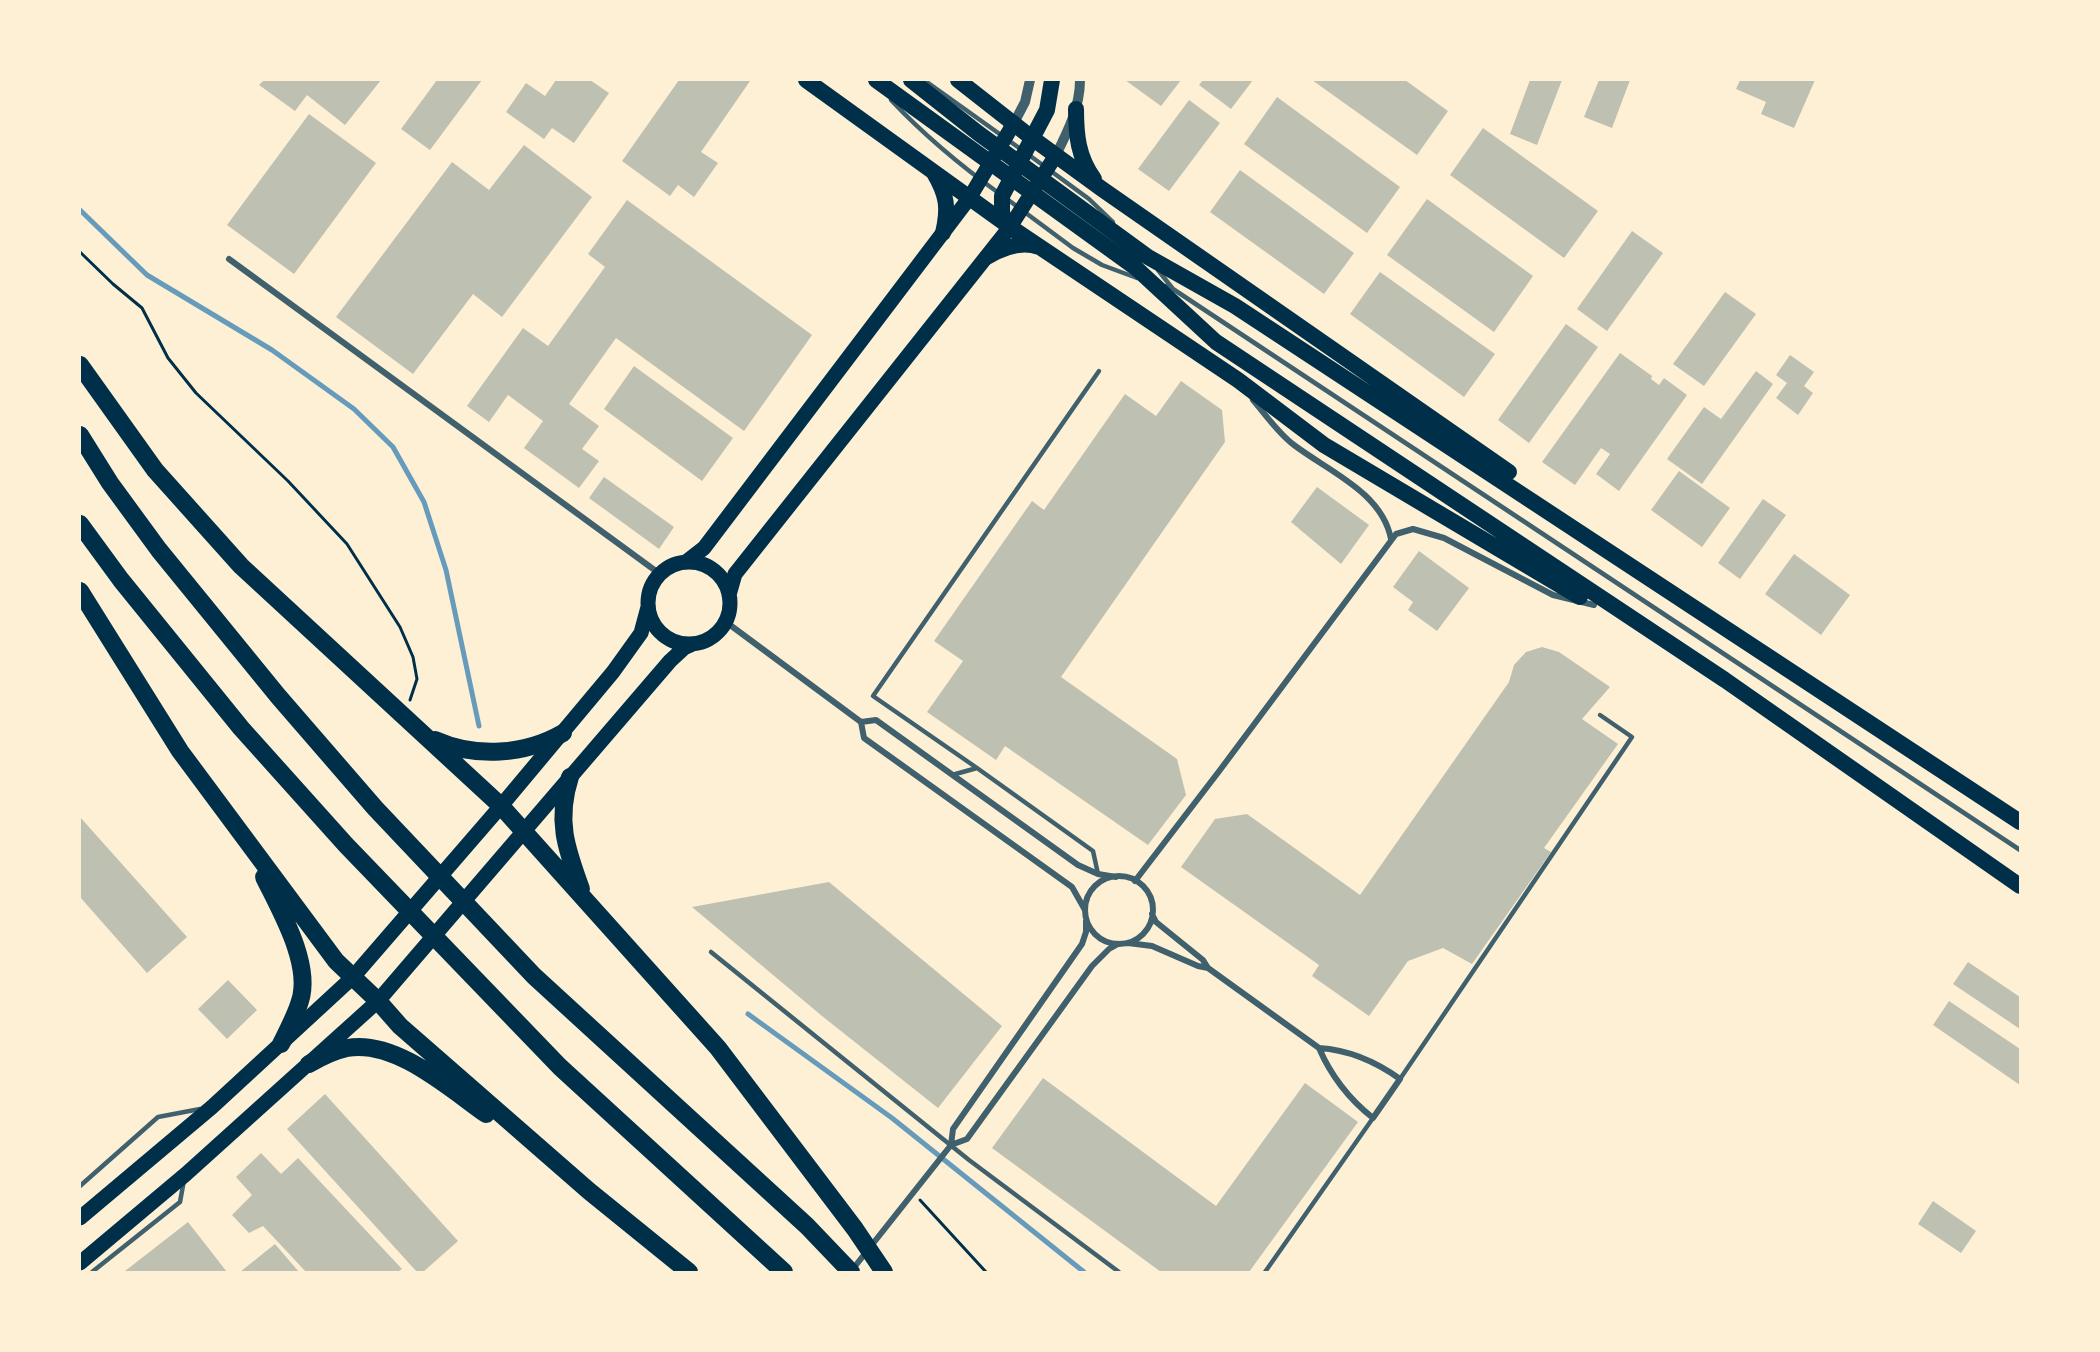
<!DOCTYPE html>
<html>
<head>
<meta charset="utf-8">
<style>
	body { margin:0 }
	#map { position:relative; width:2100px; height:1352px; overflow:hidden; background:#fdf0d5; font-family:Jost,sans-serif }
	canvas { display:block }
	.frame { position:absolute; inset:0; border:81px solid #fdf0d5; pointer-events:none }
</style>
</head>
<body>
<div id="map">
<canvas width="2100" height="1352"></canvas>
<div class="frame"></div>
</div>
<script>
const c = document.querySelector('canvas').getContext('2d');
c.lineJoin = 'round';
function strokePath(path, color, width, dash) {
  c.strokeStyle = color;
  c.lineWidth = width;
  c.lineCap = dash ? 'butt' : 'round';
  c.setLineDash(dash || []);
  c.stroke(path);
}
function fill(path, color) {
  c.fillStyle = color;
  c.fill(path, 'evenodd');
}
const stream = new Path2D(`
	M80 210 147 275 272 350 354 409 393 447 424 502 446 570 479 726
	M748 1014 892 1118 1084 1272`);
const building = new Path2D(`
	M264 80H381L345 125 307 95 295 111 259 85Z
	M437 80H482L430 150 401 129Z
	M556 80H590L609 93 574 143 552 128 544 139 506 112 526 83 545 96Z
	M679 80 750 81 701 152 718 163 694 197 678 185 670 196 622 161Z
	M1125 80H1181L1161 106Z
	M1203 80H1253L1231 109 1199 85Z
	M1312 80H1405L1448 111 1417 155Z
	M1530 80H1562L1537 145 1510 134Z
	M1599 80H1630L1612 128 1584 117Z
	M1740 80H1815L1794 128 1761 114 1766 102 1736 89Z
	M1277 97 1400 187 1367 233 1244 144Z
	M1189 100 1220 123 1169 191 1138 169Z
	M309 114 376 163 294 274 227 225Z
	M1483 128 1598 211 1564 258 1450 175Z
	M524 145 592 197 502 317 473 294 413 374 336 317 452 162 489 190Z
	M1240 170 1354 253 1324 294 1210 212Z
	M1427 199 1533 276 1494 332 1387 255Z
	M627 200 812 335 744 431 616 338 569 404 599 426 582 449 599 461 579 488 524 448 543 421 508 395 489 422 467 406 523 328 548 346 605 267 588 254Z
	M1632 231 1663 253 1607 331 1577 309Z
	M1380 272 1495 354 1464 397 1350 314Z
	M1725 292 1756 314 1704 386 1673 364Z
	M1566 324 1598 347 1529 443 1498 420Z
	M1620 353 1652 376 1651 379 1659 385 1664 378 1687 395 1619 491 1596 474 1610 454 1601 448 1575 485 1542 462Z
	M1790 355 1814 372 1804 386 1813 393 1798 415 1776 398 1787 383 1776 375Z
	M634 366 733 438 702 481 604 409Z
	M1756 371 1773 384 1702 484 1667 459 1704 407 1721 419Z
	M1181 381 1222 410 1225 442 1061 677 1177 759 1186 795 1148 845 1005 746 996 760 927 712 963 661 934 641 1032 501 1044 510 1125 394 1156 416Z
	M1679 471 1730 508 1702 547 1651 510Z
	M604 477 674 527 659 549 589 498Z
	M1317 487 1369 525 1341 564 1291 522Z
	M1763 499 1786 515 1740 579 1718 563Z
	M1419 551 1469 588 1437 631 1408 610 1413 602 1393 587Z
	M1794 554 1850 595 1821 635 1765 594Z
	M1542 647 1559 652 1610 687 1582 719 1618 744 1544 848 1551 852 1472 964 1443 948 1408 961 1369 1016 1312 976 1319 965 1181 867 1215 819 1247 814 1360 895 1509 682 1514 665 1526 652Z
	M80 817 187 937 147 973 80 897Z
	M829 882 1002 1026 938 1108 822 1016 692 907Z
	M1968 962 2020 997V1029L1953 984Z
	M228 980 257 1010 227 1039 198 1009Z
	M1949 1001 2020 1049V1085L1933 1025Z
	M1043 1078 1216 1206 1305 1083 1358 1122 1249 1272H1161L992 1148Z
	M325 1094 458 1241 423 1272H417L287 1129Z
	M261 1153 281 1174 298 1158 402 1269 398 1272H306L263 1226 249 1233 232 1215 252 1195 236 1177Z
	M1933 1201 1976 1231 1961 1253 1918 1224Z
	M188 1222 227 1272H126L125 1271Z
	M275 1244 299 1272H240Z`);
const path = new Path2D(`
	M80 252 113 284 142 308 168 358 196 393 288 481 347 544 400 627 413 657 417 679 410 700
	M920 1200 986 1272`);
const service = new Path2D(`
	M924 80 1022 150
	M891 100C924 135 961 166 1000 194
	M1029 155 1089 199 1113 222
	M1007 199 1073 248 1102 265 1137 278
	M1158 270 1173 289
	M1165 286 1173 289 2020 850
	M977 768 873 696 1099 371
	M952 775 977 768 1093 851 1098 874
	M711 952 969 1160 1119 1272
	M1400 1079 1632 737 1600 715
	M80 1186 158 1117 200 1109
	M92 1272 180 1202 184 1180
	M1265 1272 1373 1118`);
const minor = new Path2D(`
	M229 259 660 574
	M1253 400C1266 415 1278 433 1294 445 1328 471 1382 492 1391 539
	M726 622 861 722 876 720 1078 865 1098 874 1116 877
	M861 722 864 738 1072 887 1085 910
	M1085 910a34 34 0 1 1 68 0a34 34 0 1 1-68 0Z
	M1135 881 1220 770 1396 534 1413 529 1444 538 1553 595 1594 605
	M1152 914 1156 922 1203 960 1208 968
	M1128 943 1152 946 1198 966 1208 968 1319 1048
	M1319 1048C1350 1050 1375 1061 1400 1079L1373 1118C1349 1099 1331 1076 1319 1048Z
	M951 1145 967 1139 1092 966 1109 949 1118 944
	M852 1270 951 1145 953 1129 1082 944 1086 932V921`);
const tertiary = new Path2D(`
	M1014 123 1025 102 1030 80
	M1056 155C1068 131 1080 107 1080 80`);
const primary = new Path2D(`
	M686 562 704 548 970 197 1014 123
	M648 603a41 41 0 1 1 82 0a41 41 0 1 1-82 0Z
	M729 595 735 574 1010 227 1056 155
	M80 1218 212 1107 353 977 501 806 613 672 641 633 648 607
	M80 1263 186 1174 378 1001 670 661 684 648 693 644`);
const trunk = new Path2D(`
	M806 80 1010 227 1238 380 1324 445 1580 597
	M876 80 1136 268 1216 342 1725 680 2020 886
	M911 80 978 133 1148 257 1235 306 2020 822
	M958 80 1032 138 1102 189 1509 472
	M1076 109C1076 135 1078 157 1094 179
	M934 173C947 195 949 208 943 233
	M1008 225 1002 213V196L1047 110 1052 80
	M987 257C1002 248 1022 241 1039 247`);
const motorway = new Path2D(`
	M80 365 155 470 241 566 501 806 718 1048 855 1229 884 1272
	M80 435 110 483 159 550 278 696 375 808 534 976 807 1226 851 1272
	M80 524 121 580 241 728 346 845 560 1067 784 1272
	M80 591 180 751 336 961 378 1001 400 1026 589 1191 689 1272
	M435 740C475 758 525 755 563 733
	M570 777C556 820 566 848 581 889
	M264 877C280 910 312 964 300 1001 296 1015 288 1030 281 1044
	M309 1064C321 1057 333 1051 347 1048 395 1039 449 1088 486 1114`);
strokePath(stream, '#669bbc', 5);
fill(building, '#bec0b2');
strokePath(path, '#003049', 3);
strokePath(service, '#3f606c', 4.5);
strokePath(minor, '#3f606c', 6);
strokePath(tertiary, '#3f606c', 10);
strokePath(primary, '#003049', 15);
strokePath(trunk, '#003049', 16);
strokePath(motorway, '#003049', 18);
</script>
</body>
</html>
